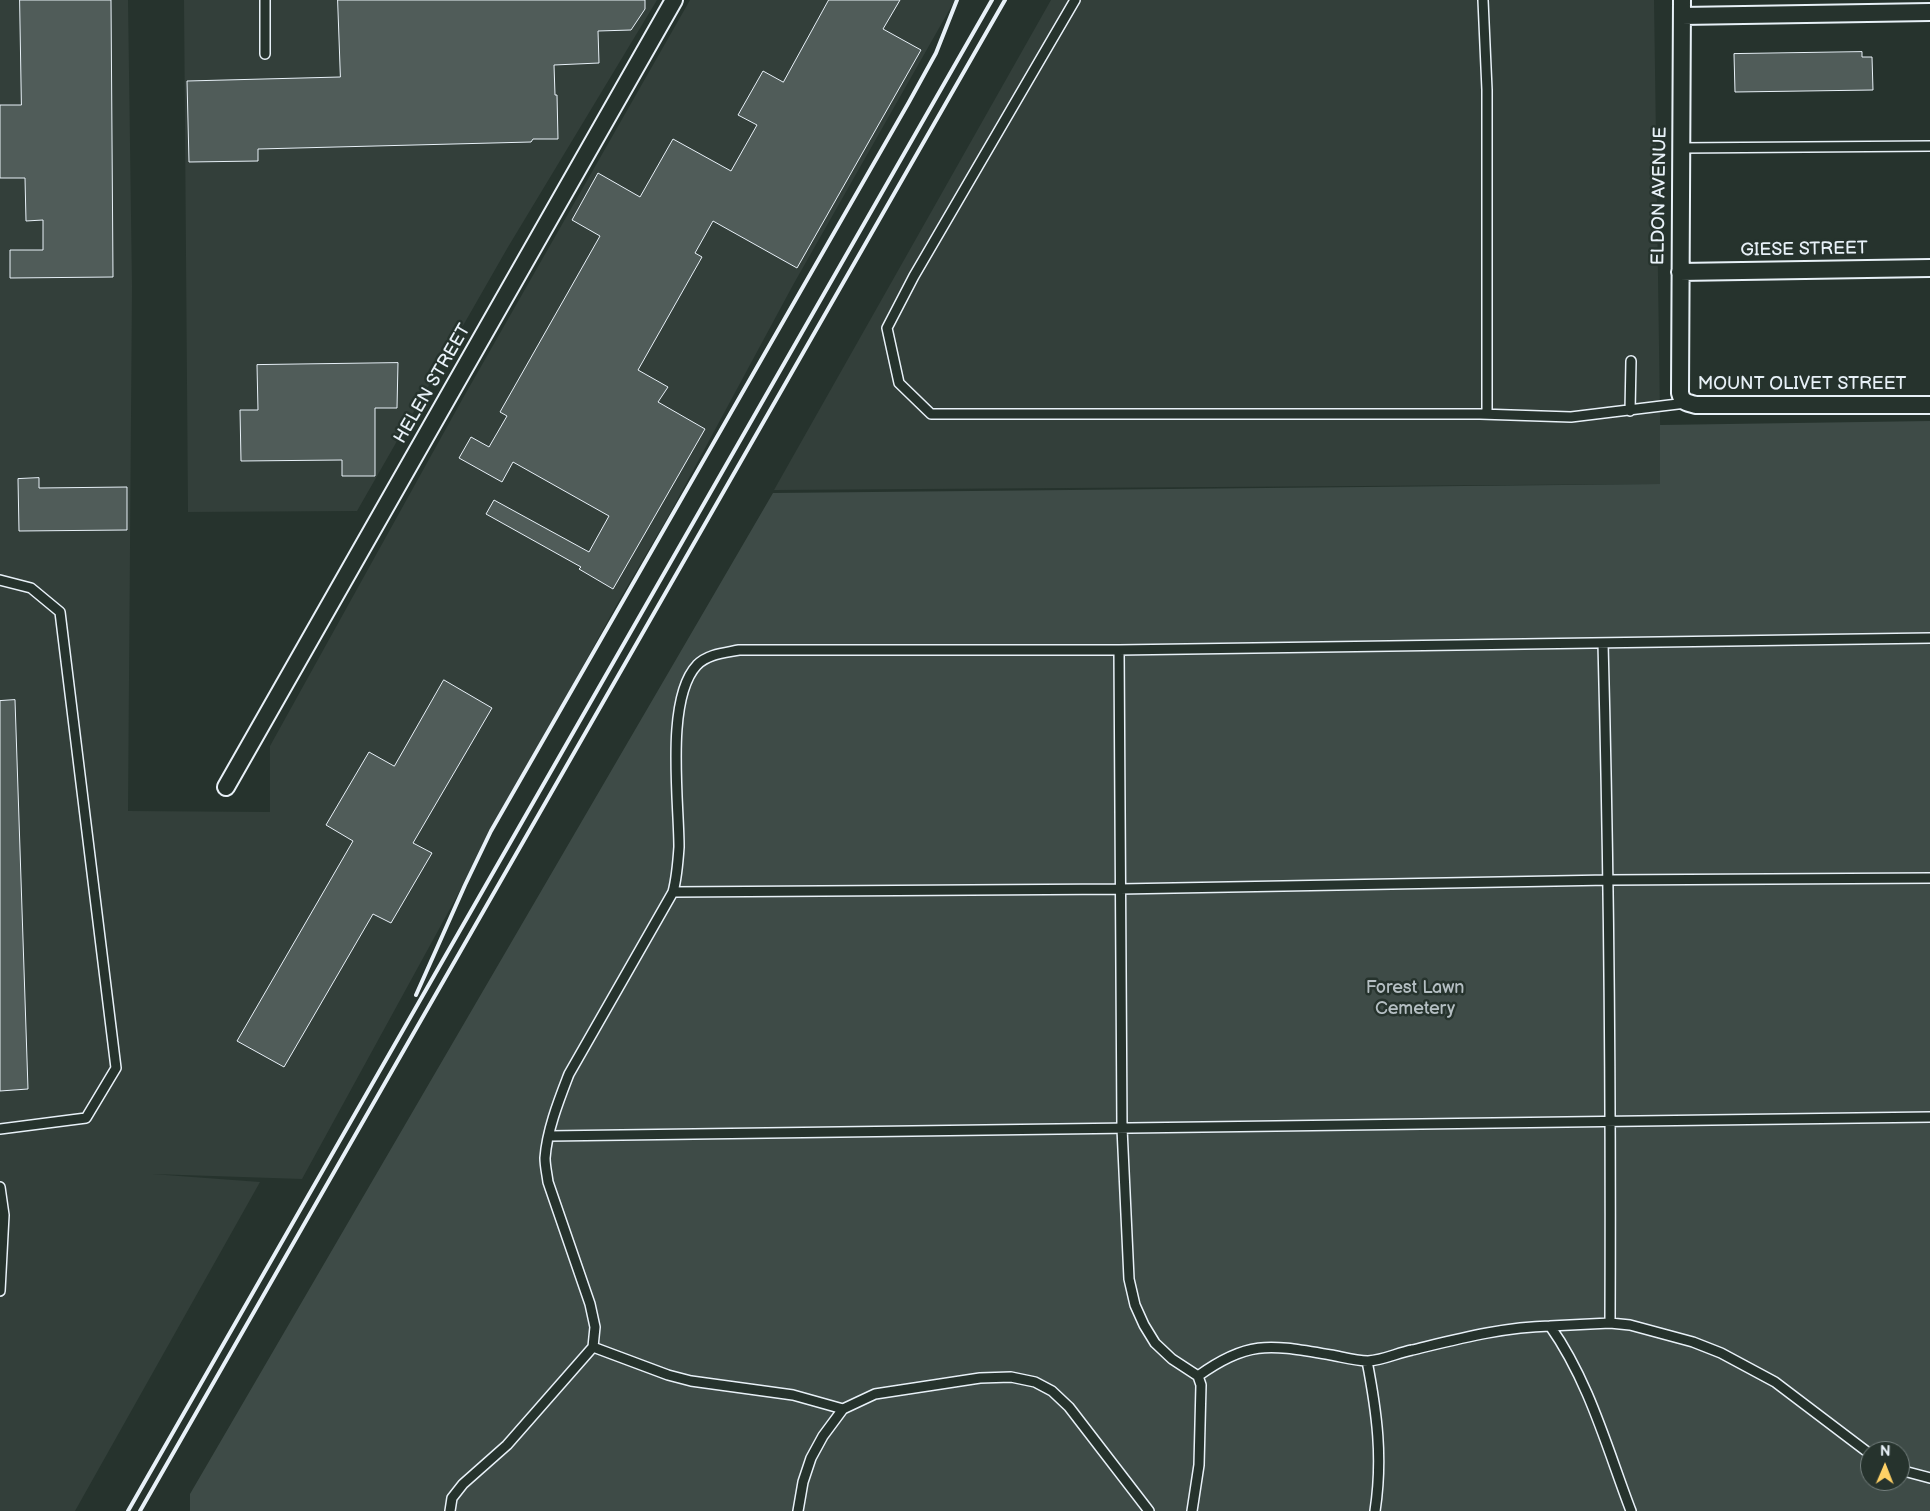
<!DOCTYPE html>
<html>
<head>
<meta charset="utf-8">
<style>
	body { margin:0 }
	#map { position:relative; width:1930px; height:1511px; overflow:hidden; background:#26332d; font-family:"Balsamiq Sans",sans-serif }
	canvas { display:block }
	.north { position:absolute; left:1860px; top:1441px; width:50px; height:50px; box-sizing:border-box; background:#26332d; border:1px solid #747f7e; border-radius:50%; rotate:1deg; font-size:14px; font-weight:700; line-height:20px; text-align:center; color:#e8f1f8 }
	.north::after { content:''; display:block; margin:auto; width:18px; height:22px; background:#ffd166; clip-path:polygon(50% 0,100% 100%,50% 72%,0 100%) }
</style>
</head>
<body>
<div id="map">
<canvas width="1930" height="1511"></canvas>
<div class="north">N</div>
</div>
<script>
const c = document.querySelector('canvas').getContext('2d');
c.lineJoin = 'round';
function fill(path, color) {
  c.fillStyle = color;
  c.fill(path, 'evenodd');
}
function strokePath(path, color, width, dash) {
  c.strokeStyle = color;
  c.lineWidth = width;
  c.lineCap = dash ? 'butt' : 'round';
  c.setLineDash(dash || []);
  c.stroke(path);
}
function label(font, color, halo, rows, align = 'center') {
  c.font = font + ' "Balsamiq Sans",sans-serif';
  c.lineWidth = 5;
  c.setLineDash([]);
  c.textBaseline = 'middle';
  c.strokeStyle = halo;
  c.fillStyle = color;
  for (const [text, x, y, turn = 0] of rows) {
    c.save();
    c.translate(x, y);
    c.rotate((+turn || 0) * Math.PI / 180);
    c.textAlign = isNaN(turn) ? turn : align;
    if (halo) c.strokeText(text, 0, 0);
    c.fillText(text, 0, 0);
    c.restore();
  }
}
const built = new Path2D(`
	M0 0H128L132 286 128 811 270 812V746L463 398 690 0H955L793 285 669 515 617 604 302 1179 152 1174 260 1182 75 1511H0Z
	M184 0H657L508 247 357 511 188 512Z
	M1051 0H1654L1661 484 774 490Z`);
const green = new Path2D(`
	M1930 421V1511H190V1494L773 493 1660 484V425ZM1870 1451H1900V1481H1870Z`);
const building = new Path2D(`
	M20 0H111L113 277 10 278V250H43V220L26 221 25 178H0V105H21Z
	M338 0H645V9L631 30 598 31 599 63 554 65 555 95H557L558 139H533L531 142 258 149V161L189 162 187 81 340 77Z
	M829 0H900L883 29 921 50 797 268 713 221 695 253 702 257 638 370 668 387 658 402 705 429 613 589 579 569 581 567 486 514 494 500 589 552 609 516 513 462 502 482 459 458 471 437 489 447 507 416 500 412 600 236 572 220 598 173 640 197 673 139 731 171 757 125 738 115 763 71 783 82Z
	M1862 52V57H1872L1873 90 1735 92 1734 54Z
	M398 363 397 408H375V476H342V460L241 461 240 410H258L257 365Z
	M39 478V488L127 487V530L19 531 18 479Z
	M444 680 492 708 413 843 432 853 391 923 373 914 284 1067 237 1041 353 841 326 825 369 752 394 766Z
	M15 700 28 1089 0 1091V701Z`);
const service = new Path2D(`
	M265 0V54
	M1075 0 914 276 887 328 899 383 931 414H1480L1571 417 1686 403
	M1483 0 1487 90V414
	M1681 148 1930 146
	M1630 411 1631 361
	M0 580 31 588 60 612 116 1068 86 1118 0 1129
	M1603 643C1609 870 1611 1096 1610 1323
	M1119 650 1122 1128 1129 1279 1135 1305 1144 1325 1155 1343 1172 1359 1198 1376 1201 1385 1199 1465 1192 1511
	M673 892C677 877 678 862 679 847 679 801 665 699 697 665 708 654 724 653 739 650H1119L1930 638
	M549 1136C1010 1129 1470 1119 1930 1117
	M0 1187 4 1215 0 1291
	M1550 1326 1610 1323 1630 1325 1693 1342 1721 1353 1775 1382 1870 1454
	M593 1347 668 1375 691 1381 793 1395 843 1409
	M1367 1361C1377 1413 1383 1458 1375 1511
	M1198 1376C1249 1339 1271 1345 1331 1355 1342 1357 1356 1361 1368 1361 1384 1360 1397 1353 1412 1350 1458 1339 1503 1327 1550 1326 1589 1381 1607 1448 1631 1511
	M1900 1470 1930 1478
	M450 1511 452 1498 463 1484 507 1445 593 1347 595 1327 590 1304 548 1182C547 1174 545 1166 545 1158 547 1130 559 1100 569 1074L673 892 1120 889 1609 880 1930 878
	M798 1511 803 1482 811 1458 823 1436 843 1409 875 1394 980 1378 1011 1377 1035 1382 1052 1391 1069 1407 1149 1511`);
const minor = new Path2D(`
	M1682 0 1680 393C1682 402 1687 403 1696 405H1930
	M1682 16 1930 12
	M1680 272 1930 268
	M226 787 674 0`);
const rail = new Path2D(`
	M416 995 465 885 491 831 909 102 936 53 957 0
	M128 1511 992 0
	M140 1511 1005 0`);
const streetNames = [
	["ELDON AVENUE",1660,196,-89],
	["GIESE STREET",1804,250,-1],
	["HELEN STREET",433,384,-60],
	["MOUNT OLIVET STREET",1802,384]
];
const parkNames = [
	["Forest Lawn",1415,988],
	["Cemetery",1415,1009]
];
fill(built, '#333f3a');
fill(green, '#3e4b47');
fill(building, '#505c59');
strokePath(building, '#e8f1f8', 1);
strokePath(service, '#e8f1f8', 12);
strokePath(minor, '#e8f1f8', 20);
strokePath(service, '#26332d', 9);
strokePath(minor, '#26332d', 16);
strokePath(rail, '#e8f1f8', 4);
label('18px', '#e8f1f8', '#26332d', streetNames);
label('18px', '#b5bfc3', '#26332d', parkNames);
</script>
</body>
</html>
